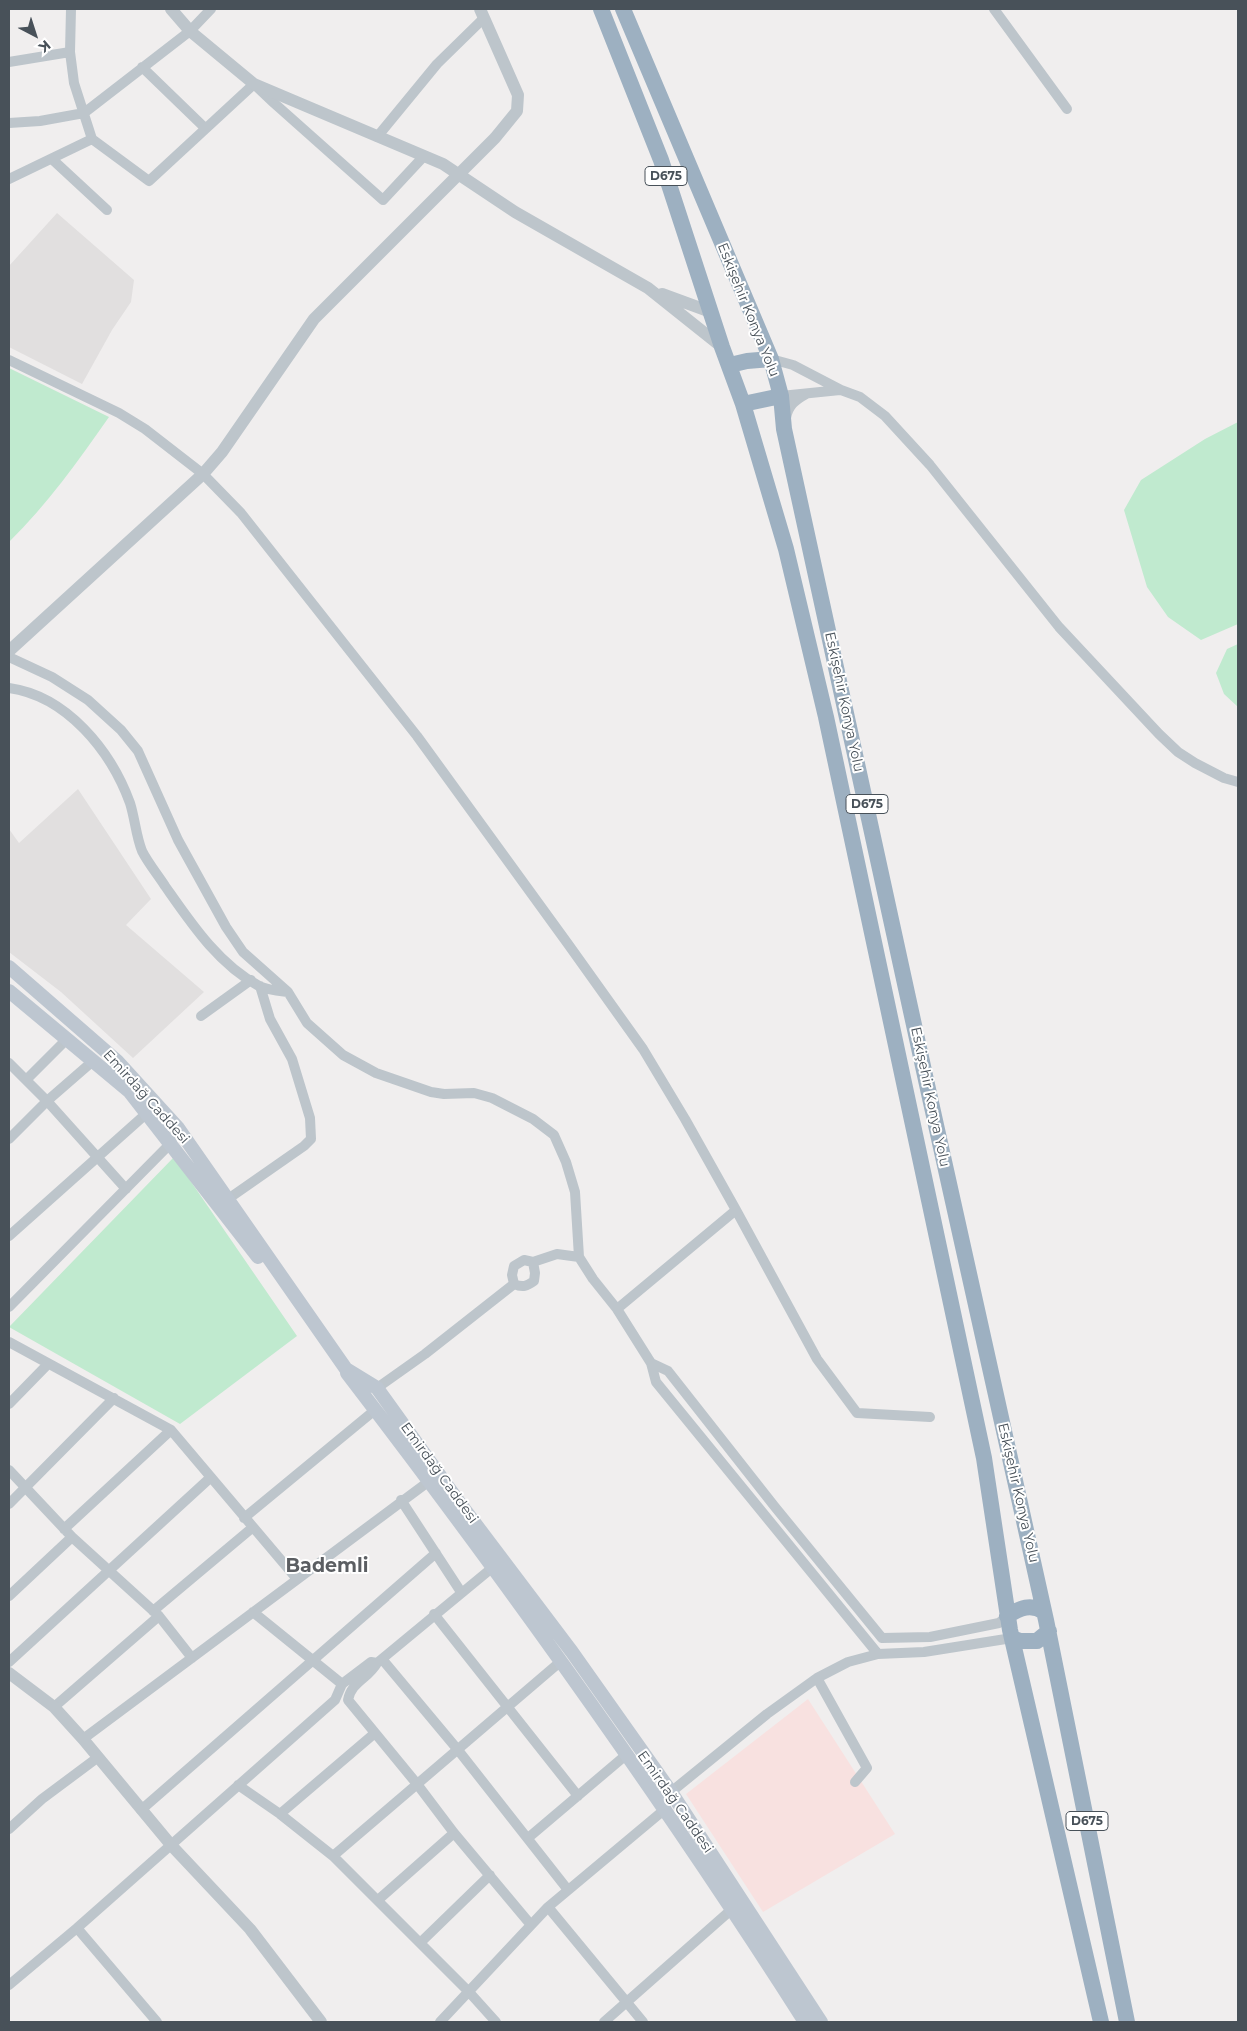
<!DOCTYPE html>
<html>
<head>
<meta charset="utf-8">
<style>
	body { margin:0 }
	#map { position:relative; width:1247px; height:2031px; overflow:hidden; background:#f0eeee; font-family:Montserrat,sans-serif }
	canvas { display:block }
	.frame { position:absolute; inset:0; border:10px solid #485159; pointer-events:none }
	.north { position:absolute; left:10px; top:10px; width:50px; height:50px; -webkit-text-stroke:4px #fff; paint-order:stroke; rotate:140deg; font-size:14px; font-weight:700; line-height:20px; text-align:center; color:#485159 }
	.north::after { content:''; display:block; margin:auto; width:18px; height:22px; background:#485159; clip-path:polygon(50% 0,100% 100%,50% 72%,0 100%) }
</style>
</head>
<body>
<div id="map">
<canvas width="1247" height="2031"></canvas>
<div class="frame"></div>
<div class="north">K</div>
</div>
<script>
const c = document.querySelector('canvas').getContext('2d');
c.lineJoin = 'round';
function fill(path, color) {
  c.fillStyle = color;
  c.fill(path, 'evenodd');
}
function strokePath(path, color, width, dash) {
  c.strokeStyle = color;
  c.lineWidth = width;
  c.lineCap = dash ? 'butt' : 'round';
  c.setLineDash(dash || []);
  c.stroke(path);
}
function label(font, color, halo, rows, align = 'center') {
  c.font = font + ' Montserrat,sans-serif';
  c.lineWidth = 4;
  c.setLineDash([]);
  c.textBaseline = 'middle';
  c.strokeStyle = halo;
  c.fillStyle = color;
  for (const [text, x, y, turn = 0] of rows) {
    c.save();
    c.translate(x, y);
    c.rotate((+turn || 0) * Math.PI / 180);
    c.textAlign = isNaN(turn) ? turn : align;
    if (halo) c.strokeText(text, 0, 0);
    c.fillText(text, 0, 0);
    c.restore();
  }
}
const education = new Path2D(`
	M57 213 134 280 131 302 112 330 82 384 9 347V266Z
	M78 789 151 899 126 925 204 992 133 1058 61 992 9 952V829L19 843Z`);
const medical = new Path2D(`
	M808 1699 895 1834 763 1912 686 1794Z`);
const green = new Path2D(`
	M9 368 109 417C78 461 47 505 9 542Z
	M1238 422V624L1201 640 1168 617 1147 587 1124 510 1141 480 1205 439Z
	M1238 644V707L1224 694 1216 673 1227 649Z
	M174 1157 297 1336 180 1424 9 1327Z`);
const minor = new Path2D(`
	M71 9 70 52 74 83 92 139 149 181 254 84 274 103 383 200 424 156
	M994 9 1067 109
	M9 62 70 52
	M142 67 205 128
	M9 123 40 121 84 113 190 31 211 9
	M377 137 437 64 484 18
	M53 160 107 210
	M9 179 92 139
	M771 359 793 365 841 390 860 397 885 416 930 465 1059 627 1159 734 1178 752 1195 763 1224 778 1238 782
	M9 360 119 413 145 429 203 474 241 513 417 736 568 944 643 1049 685 1119 736 1210 817 1359 857 1413 930 1417
	M781 396 840 390
	M786 418C788 406 795 400 806 394
	M9 657 52 677 88 700 121 730 138 751 178 840 226 927 243 952 288 992
	M9 688C67 696 111 751 130 803 135 819 136 836 142 851 148 863 158 875 165 886 191 923 218 964 259 986 267 990 279 991 288 992L307 1023 343 1055 376 1073 431 1092 444 1094 474 1093 492 1098 533 1119 554 1135 566 1162 575 1192 579 1257 593 1279 617 1309 651 1363 656 1382 878 1654
	M201 1016 251 980
	M9 1063 47 1101 126 1189
	M26 1080 67 1039
	M9 1139 47 1101 93 1061
	M228 1199 304 1146 311 1139 310 1118 292 1059 270 1019 260 986
	M9 1236 147 1113
	M514 1284C523 1288 527 1286 534 1281L535 1273 533 1262
	M9 1307 170 1144 178 1128
	M617 1309 736 1210
	M9 1342 171 1430 297 1579
	M651 1363 668 1371 775 1507 882 1638
	M377 1388 425 1354 514 1284 512 1275 514 1266 524 1260 533 1262 557 1254 579 1257
	M9 1404 48 1364
	M9 1470 72 1537 159 1616 192 1658
	M401 1500 461 1592
	M9 1504 114 1398
	M244 1518 375 1410
	M64 1529 171 1430
	M498 1563 377 1663C368 1679 351 1682 348 1700L417 1784 454 1833 531 1925
	M9 1596 72 1537
	M153 1611 252 1528
	M434 1614 578 1796
	M882 1638 930 1637 999 1623 1007 1616
	M382 1659 458 1750 568 1890
	M9 1662 210 1478
	M817 1678 867 1768 855 1782
	M342 1684 371 1662 377 1663
	M54 1707 159 1616
	M83 1739 428 1482
	M238 1785 280 1814 333 1856 469 1992 496 2022
	M141 1810 436 1553
	M280 1814 375 1733
	M9 1829 42 1799 97 1758
	M528 1838 626 1755
	M333 1856 560 1662
	M378 1900 454 1833
	M548 1907 643 2022
	M77 1928 157 2022
	M421 1942 490 1875
	M9 1985 77 1928 335 1700 342 1684 253 1612
	M440 2022 548 1907 664 1810 671 1792 767 1714 817 1678 848 1662 878 1654 924 1652 1012 1638
	M604 2022 731 1910`);
const tertiary = new Path2D(`
	M171 9 190 31 254 84 443 164 515 212 648 288 722 347
	M662 294 711 312
	M9 651 203 474 222 452 314 319 495 138 517 111 518 95 480 9
	M9 1673 54 1707 83 1739 171 1845 250 1929 321 2022`);
const secondary = new Path2D(`
	M9 967 117 1061 178 1128 346 1369 377 1388 461 1505 572 1652 671 1792 821 2022
	M9 991 129 1091 258 1257
	M347 1373C508 1583 663 1799 805 2022`);
const trunk = new Path2D(`
	M601 9 661 160 722 347 743 404 786 549 826 717 984 1458 1010 1630 1101 2022
	M623 9 771 359 781 396 784 429 926 1080 1046 1620 1127 2022
	M730 365 747 361 771 359
	M743 404 781 396
	M1007 1616C1020 1608 1031 1603 1044 1612
	M1012 1638 1020 1641H1037L1049 1631`);
const shields = [
	[666,176,42],
	[867,804,42],
	[1087,1821,42]
];
const shieldNames = [
	["D675",666,176],
	["D675",867,804],
	["D675",1087,1821]
];
const streetNames = [
	["Eskişehir Konya Yolu",748,310,68],
	["Eskişehir Konya Yolu",844,702,78],
	["Emirdağ Caddesi",146,1097,48],
	["Eskişehir Konya Yolu",930,1097,78],
	["Emirdağ Caddesi",439,1473,54],
	["Eskişehir Konya Yolu",1018,1493,77],
	["Emirdağ Caddesi",675,1802,55]
];
const districtNames = [
	["Bademli",327,1566]
];
fill(education, '#e1dfdf');
fill(medical, '#f8e1e0');
fill(green, '#c0eacf');
strokePath(minor, '#bdc5cb', 10);
strokePath(tertiary, '#bdc5cb', 12);
strokePath(secondary, '#bdc6d0', 14);
strokePath(trunk, '#9db0c1', 16);
for (const [x, y, w] of shields) {
  const box = new Path2D();
  box.roundRect(x - w / 2, y - 9.5, w, 19, 4);
  c.fillStyle = '#fff';
  c.fill(box);
  strokePath(box, '#485159', 1);
}
label('bold 12px', '#485159', null, shieldNames);
label('14px', '#485159', '#fff', streetNames);
label('bold 19px', '#5b5e62', '#fff', districtNames);
</script>
</body>
</html>
